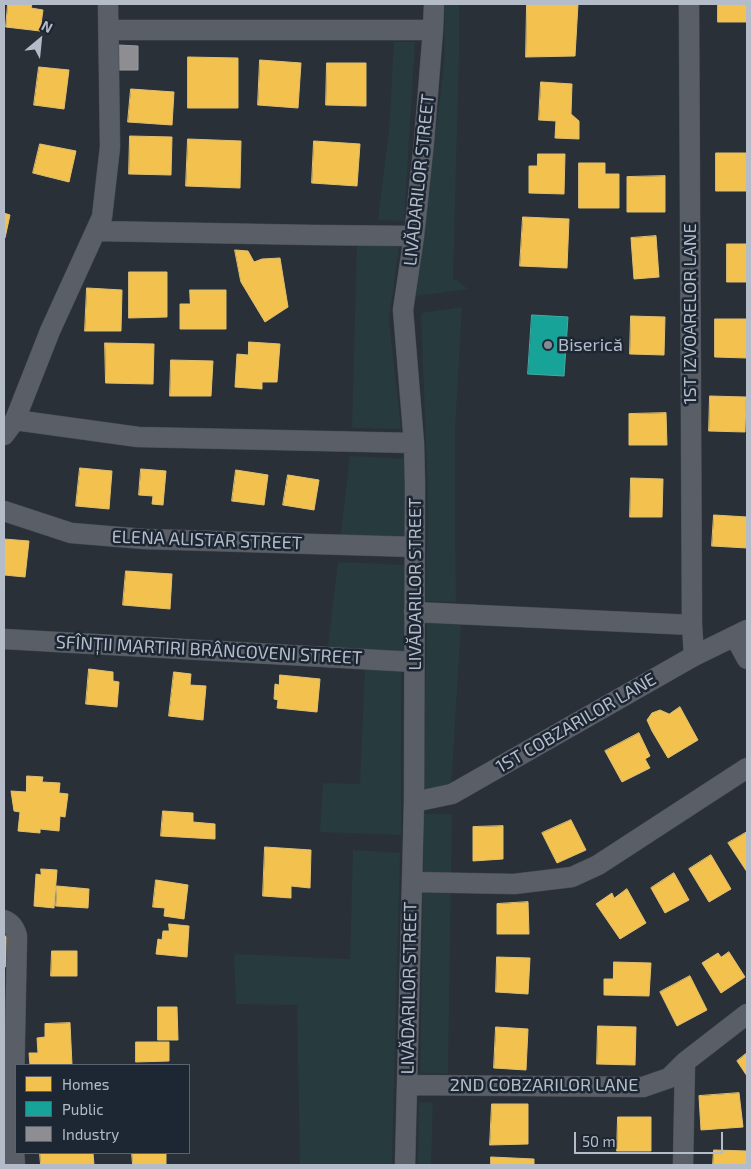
<!DOCTYPE html>
<html>
<head>
<meta charset="utf-8">
<style>
	body { margin:0 }
	#map { position:relative; width:751px; height:1169px; overflow:hidden; background:#2a3038; font-family:"Exo 2",sans-serif }
	canvas { display:block }
	.frame { position:absolute; inset:0; border:5px solid #b4bcc9; pointer-events:none }
	.legend { position:absolute; left:15px; top:1064px; width:175px; height:90px; box-sizing:border-box; background:#1d2633; border:1px solid #59626f; margin:0; padding:6px 9px; list-style:none; font-size:15px; color:#b4bcc9 }
	.legend li { display:flex; align-items:center; gap:10px; height:25px }
	.legend b { width:25px; border:1px solid #59626f }
	.north { position:absolute; left:15px; top:15px; width:50px; height:50px; -webkit-text-stroke:4px #1d2633; paint-order:stroke; rotate:28deg; font-size:14px; font-weight:700; line-height:20px; text-align:center; color:#b4bcc9 }
	.north::after { content:''; display:block; margin:auto; width:18px; height:22px; background:#b4bcc9; clip-path:polygon(50% 0,100% 100%,50% 72%,0 100%) }
	.scale { position:absolute; left:574px; top:1132px; width:149px; height:22px; box-sizing:border-box; border:2px solid #b4bcc9; border-top:0; padding-left:6px; font-size:15px; line-height:18px; white-space:nowrap; color:#b4bcc9; -webkit-text-stroke:4px #1d2633; paint-order:stroke }
</style>
</head>
<body>
<div id="map">
<canvas width="751" height="1169"></canvas>
<div class="frame"></div>
<ul class="legend">
<li><b style="height:14px;background:#f2c14e"></b>Homes</li>
<li><b style="height:14px;background:#17a398"></b>Public</li>
<li><b style="height:14px;background:#8d8d92"></b>Industry</li>
</ul>
<div class="north">N</div>
<div class="scale">50 m</div>
</div>
<script>
const c = document.querySelector('canvas').getContext('2d');
c.lineJoin = 'round';
function fill(path, color) {
  c.fillStyle = color;
  c.fill(path, 'evenodd');
}
function strokePath(path, color, width, dash) {
  c.strokeStyle = color;
  c.lineWidth = width;
  c.lineCap = dash ? 'butt' : 'round';
  c.setLineDash(dash || []);
  c.stroke(path);
}
function label(font, color, halo, rows, align = 'center') {
  c.font = font + ' "Exo 2",sans-serif';
  c.lineWidth = 5;
  c.setLineDash([]);
  c.textBaseline = 'middle';
  c.strokeStyle = halo;
  c.fillStyle = color;
  for (const [text, x, y, turn = 0] of rows) {
    c.save();
    c.translate(x, y);
    c.rotate((+turn || 0) * Math.PI / 180);
    c.textAlign = isNaN(turn) ? turn : align;
    if (halo) c.strokeText(text, 0, 0);
    c.fillText(text, 0, 0);
    c.restore();
  }
}
const green = new Path2D(`
	M445 4H459V56L453 278 468 289 416 296 444 64Z
	M394 42H415L404 221 378 220 389 132Z
	M357 244 399 247 389 320 401 429 352 428Z
	M462 307 455 431V520L456 602 426 601 428 495 421 313Z
	M350 456 405 459V542L340 540Z
	M338 562 406 565 404 652 328 647Z
	M427 623 461 625 451 787 423 790Z
	M365 667 401 668V835L320 832 323 783 360 784Z
	M424 814H452L448 1073H420Z
	M353 850 400 853 392 1165H300L297 1005 236 1004 234 954 350 959Z
	M433 1102 431 1165H418L419 1103Z`);
const homes = new Path2D(`
	M8 4H32L31 8 43 10 40 31 6 27Z
	M527 4H578L575 56 526 57Z
	M718 4H747V22H718Z
	M188 57 238 58V108H188Z
	M260 60 301 63 298 108 258 105Z
	M327 63H366V106L326 105Z
	M39 67 69 70 64 109 34 105Z
	M541 82 572 84 571 114 579 121V139L555 138 556 121 539 120Z
	M131 89 174 92 172 125 128 122Z
	M130 136 172 137 171 175 129 174Z
	M188 139 241 141 240 188 186 186Z
	M314 141 360 144 357 186 312 183Z
	M40 144 76 151 69 182 33 173Z
	M716 153H747V191H716Z
	M538 154H565L564 194 529 193V166H537Z
	M579 163H605V174H619V208H579Z
	M665 176V212H627V177Z
	M4 213 10 215 5 238 4 237Z
	M523 217 569 219 567 268 520 266Z
	M656 236 659 277 634 279 631 238Z
	M727 244H747V282H727Z
	M235 250 248 251 254 262 262 259 280 258 288 307 265 322 241 282Z
	M129 272H167V317L129 318Z
	M87 288 122 290 121 331H85Z
	M190 290H226V329H180V304H190Z
	M631 316 665 317 664 355 630 354Z
	M715 319H747V358L715 357Z
	M249 342 280 344 277 382H262V389L235 387 237 354 248 355Z
	M105 343 154 344 153 384 106 383Z
	M171 360 213 361 211 396H170Z
	M710 396 746 397 745 432 709 431Z
	M666 413 667 445H629V414Z
	M80 468 112 471 109 509 76 506Z
	M141 469 166 471 163 505 152 504 153 496 139 495Z
	M236 470 268 475 264 505 232 501Z
	M288 475 319 480 314 510 283 505Z
	M631 478 663 479 662 517H630Z
	M714 515 747 517V548L712 546Z
	M4 539 29 541 25 577 4 575Z
	M126 571 172 574 170 609 123 605Z
	M89 669 113 672V681L119 682 117 707 86 704Z
	M174 672 191 674 190 685 206 686 203 720 169 716Z
	M280 675 320 679 317 712 277 708 278 700 274 699 275 684 279 685Z
	M680 707 698 740 668 758 652 731 647 720 652 713 660 710 669 714Z
	M639 733 650 756 645 759 650 768 622 782 605 751Z
	M27 776 43 777 42 782 60 783 59 793 68 794 65 817 60 816 59 831 40 829V833L18 831 20 812 14 811 11 791 26 792Z
	M163 811 193 813V822L215 824V839L161 836Z
	M571 820 586 850 557 863 542 833Z
	M503 826V859L473 861V827Z
	M747 832V872L728 843Z
	M265 847 311 850 310 888 291 886V898L263 896Z
	M711 855 731 889 709 902 689 869Z
	M41 869 57 870 54 908 34 906 36 874 41 875Z
	M674 873 689 900 665 913 651 888Z
	M156 880 188 885 184 919 164 916 165 908 153 907Z
	M57 886 89 889 88 908 56 906Z
	M627 889 646 923 620 939 596 904 612 893 614 898Z
	M528 902 529 934H497V904Z
	M169 924 189 926 187 957 156 954 158 939 162 940 163 931H169Z
	M4 936H8L6 967 4 966Z
	M52 951H77V976H51Z
	M729 952 745 977 721 993 702 963 718 953 721 957Z
	M497 957 530 958 528 994 496 992Z
	M614 962 651 963 649 996 604 995V979H613Z
	M690 976 707 1010 677 1026 660 992Z
	M158 1007H177L178 1040H158Z
	M70 1023 72 1065H30L29 1053H38L37 1038 45 1037V1024Z
	M598 1026 636 1027 635 1065 597 1064Z
	M496 1027 528 1029 526 1070 494 1068Z
	M136 1042H169V1061L136 1062Z
	M747 1053V1076L737 1061Z
	M739 1093 743 1127 701 1130 699 1096Z
	M492 1104H528V1144L490 1145Z
	M618 1117H651V1151H617Z
	M714 1150 747 1151V1165H713Z
	M40 1153H93L94 1165H41Z
	M132 1153H166V1165H133Z
	M491 1157 534 1159V1165H491Z`);
const public = new Path2D(`
	M532 315 568 317 564 376 528 374Z`);
const industry = new Path2D(`
	M118 45 138 46V70H118Z`);
const minor = new Path2D(`
	M689 4 692 625 694 656
	M109 30H433
	M96 231 314 235 414 236
	M15 420 138 437 414 443
	M4 435 15 420 50 331 102 217 110 147 108 4
	M4 511 71 533 144 539 415 547
	M414 612 692 625
	M735 637 747 659
	M4 639 414 662
	M414 802 452 794 694 656 747 630
	M412 882 514 884 572 877 598 865 747 768
	M4 920C12 923 15 928 17 936L13 1137 15 1165
	M407 1085 643 1087 669 1078 685 1062 747 1014
	M405 1165 414 802 415 484 414 443 403 310 414 236 424 142 433 30 434 4
	M683 1165 685 1062`);
const markers = [
	[548,345,5,"#848b96"]
];
const streetNames = [
	["LIVĂDARILOR STREET",419,180,-84],
	["1ST IZVOARELOR LANE",690,314,-90],
	["ELENA ALISTAR STREET",207,540,2],
	["LIVĂDARILOR STREET",415,584,-90],
	["SFÎNȚII MARTIRI BRÂNCOVENI STREET",209,650,3],
	["1ST COBZARILOR LANE",576,723,-30],
	["LIVĂDARILOR STREET",409,988,-89],
	["2ND COBZARILOR LANE",544,1085]
];
const poiNames = [
	["Biserică",558,345]
];
fill(green, '#273a3e');
fill(homes, '#f2c14e');
strokePath(homes, '#dfc073', 1);
fill(public, '#17a398');
strokePath(public, '#46aaa7', 1);
fill(industry, '#8d8d92');
strokePath(industry, '#999ba2', 1);
strokePath(minor, '#484c53', 21);
strokePath(minor, '#5a5e66', 20);
for (const [x, y, r, color] of markers) {
  const dot = new Path2D();
  dot.arc(x, y, r, 0, 2 * Math.PI);
  c.fillStyle = color;
  c.fill(dot);
  strokePath(dot, '#1d2633', 2);
}
label('18px', '#b4bcc9', '#1d2633', streetNames);
label('18px', '#b4bcc9', '#1d2633', poiNames, 'left');
</script>
</body>
</html>
